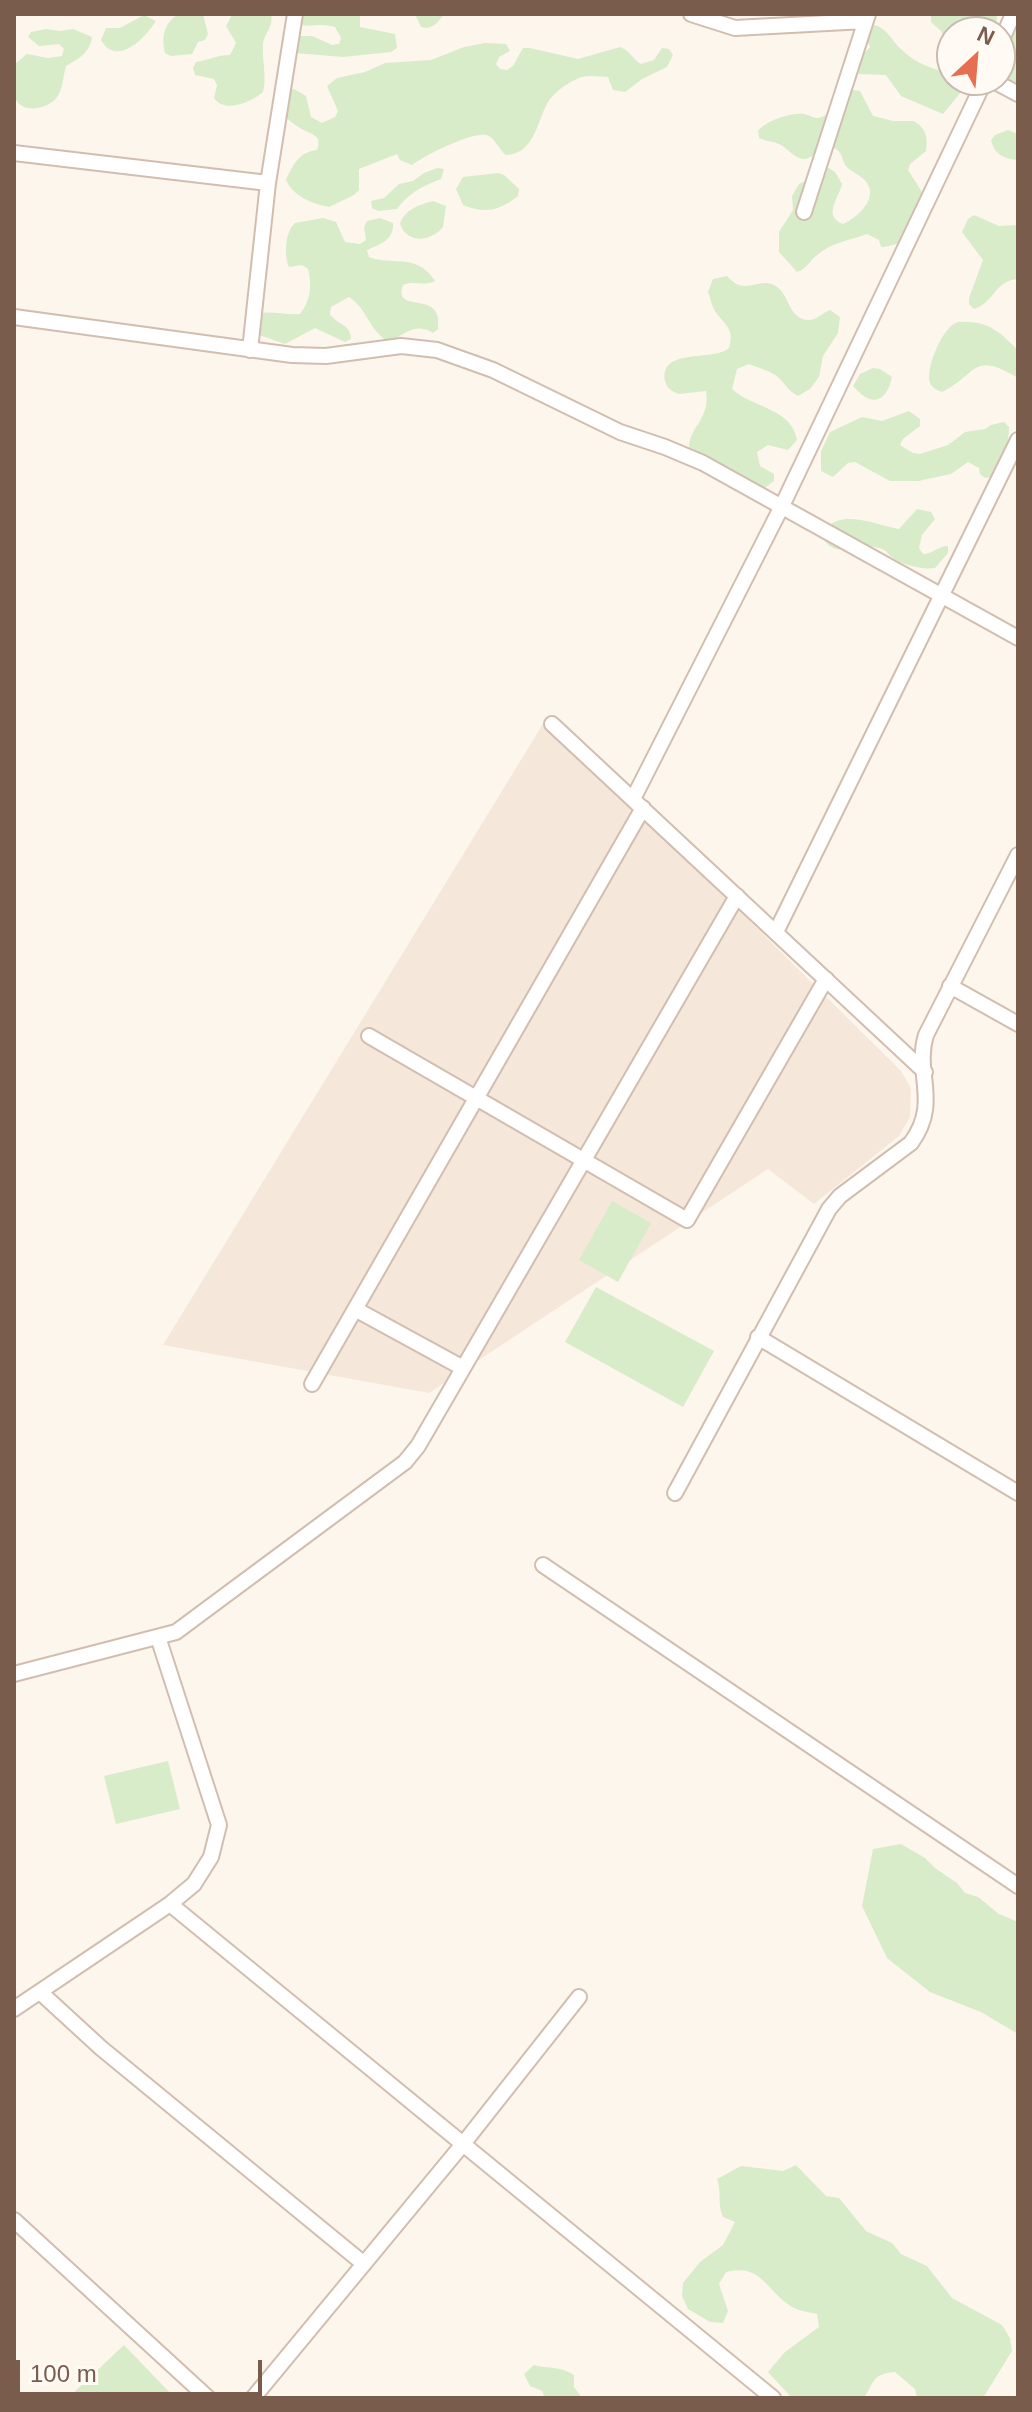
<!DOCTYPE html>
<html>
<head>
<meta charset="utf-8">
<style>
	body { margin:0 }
	#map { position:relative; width:1032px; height:2412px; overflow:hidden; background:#fdf6ec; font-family:Helvetica,sans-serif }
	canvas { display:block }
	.frame { position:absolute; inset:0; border:16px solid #7a5c4d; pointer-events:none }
	.north { position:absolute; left:936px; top:16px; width:80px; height:80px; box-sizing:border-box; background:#fffaf3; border:2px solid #cabbb1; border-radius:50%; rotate:26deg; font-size:22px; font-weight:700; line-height:32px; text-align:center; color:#7a5c4d }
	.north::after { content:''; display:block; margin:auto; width:28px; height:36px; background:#e76f51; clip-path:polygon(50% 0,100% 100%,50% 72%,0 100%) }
	.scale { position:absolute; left:16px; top:2360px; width:246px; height:36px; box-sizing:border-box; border:4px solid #7a5c4d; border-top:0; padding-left:10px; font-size:24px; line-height:28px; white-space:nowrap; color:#7a5c4d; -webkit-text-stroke:6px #fffaf3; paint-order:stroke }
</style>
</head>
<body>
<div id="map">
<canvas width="1032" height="2412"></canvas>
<div class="frame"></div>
<div class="north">N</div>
<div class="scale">100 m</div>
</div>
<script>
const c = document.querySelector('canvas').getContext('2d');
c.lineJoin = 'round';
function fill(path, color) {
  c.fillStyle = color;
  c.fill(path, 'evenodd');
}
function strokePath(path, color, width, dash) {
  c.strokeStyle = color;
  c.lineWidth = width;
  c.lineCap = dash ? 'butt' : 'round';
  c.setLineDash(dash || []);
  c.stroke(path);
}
const residential = new Path2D(`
	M546 719 901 1071 911 1088 910 1117 899 1136 814 1204 768 1169 429 1393 163 1345Z`);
const green = new Path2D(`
	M178 14H203L208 34 205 40 198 42 192 54 171 56 165 53C161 36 164 24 178 14Z
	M271 14C274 27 264 33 263 45 262 61 267 77 263 92 251 102 225 114 214 98L217 85 214 79 195 75 193 68 196 62C209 60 217 55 230 55L236 43 226 26 232 15Z
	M297 14H360V27L395 34 397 48 391 52 343 57 295 53 298 36H312L332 45 339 44 341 38 335 27C319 22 310 28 297 24Z
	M415 14H444C437 23 433 30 421 27Z
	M931 14H997L996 32H952V59L941 31 931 22Z
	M144 15 156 21C146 37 117 68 101 40L106 28H120Z
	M875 25C889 30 892 42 903 51 917 64 932 68 949 74L952 75V80H959L966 86 943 114 901 96 886 75 859 74 856 69 861 57 870 47 867 41 869 28Z
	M1018 28V89L1000 70C1000 55 1005 37 1018 28Z
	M46 29 60 31 73 29 92 37C90 53 78 59 66 66 63 76 63 89 57 97 48 110 19 115 14 95 12 87 16 72 16 63L27 54 48 58 62 56 64 49 59 44 39 46 28 37 31 32Z
	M485 43 506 44 510 51 499 57 496 64 500 69 507 70 513 66 523 48H530L578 59 620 47C630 50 632 59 641 64L654 60 662 48 669 49 673 55 667 67 642 79 625 92 613 90 608 77C599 77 591 75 582 77 570 81 553 92 547 104 537 122 534 154 506 155 499 150 496 140 489 136 476 129 424 156 412 165L400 160 397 154 359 169V190L354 195 329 207C312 204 291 195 286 179 294 164 299 152 317 150 323 134 311 135 300 128 295 125 289 120 284 116L287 92 294 89 306 96 311 117 322 123 335 117 338 111 327 86 337 78 365 72 385 63 431 60 464 47Z
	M847 89 860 91 873 116 893 121H914C926 128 928 137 926 151L910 164 908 170 929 203C929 211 928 222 923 229 918 237 889 248 881 247L879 240 867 234C851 240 830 243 817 255 808 262 808 268 797 272L779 252V232L793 210 792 196 799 184 812 178 822 169 829 168 835 172 842 184C839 198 822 216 843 224 857 218 878 199 867 183 862 175 852 173 846 166 840 157 844 151 831 147 804 157 808 168 784 147 777 141 766 142 759 138L758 131C765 121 792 112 804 114 811 115 814 120 822 117 834 112 840 99 847 89Z
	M1008 130 1018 134V160C1004 159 994 154 991 140L995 135Z
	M437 168 444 169 441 179C423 186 410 192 397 209L378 211 372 208 371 201 384 198 399 184 413 181 424 173Z
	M498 173 504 175 519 189 518 196C499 211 485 214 463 205L456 189 463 177Z
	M433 201 446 206 443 227C431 242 407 244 400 224 405 209 419 205 433 201Z
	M974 215 999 226 1018 225V279C995 280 994 303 974 309L969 304V298L983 260 962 232 968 219Z
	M323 218 336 222 345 242 360 244 366 240 364 227 367 221 380 218 393 223C394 240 381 244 367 250L369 257C390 266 417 252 435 281 423 287 414 280 403 285 392 316 444 287 438 329L433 333C412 321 405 337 388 341 370 332 367 308 349 297L331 307 330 314C337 325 351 324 351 339L345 342 315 328 285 344 259 335V313C273 311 286 315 300 314 311 300 312 285 308 269L302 265 289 267C284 255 285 232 295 223Z
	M727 276C745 297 757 277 774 285 790 293 787 317 807 320 816 321 822 313 830 310L840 317 838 333 823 356 819 377 810 389 798 396C788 391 787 386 779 378 772 371 758 368 749 364L737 369 732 389C752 408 792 408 797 440L788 450 768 445 757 452 760 466 774 474V481L762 490 690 454C684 429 711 422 706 391L679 394C673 392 667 389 665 381 659 347 714 362 729 348 735 328 725 326 715 311 712 306 710 298 708 292L713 279Z
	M968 322C992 323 1001 334 1018 350V378C972 350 978 374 942 392 937 390 934 389 931 385 923 372 942 330 954 324 958 321 963 322 968 322Z
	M873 368 880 369 892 377C886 404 871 407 853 386L860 374Z
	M909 411 920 419V426L903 439 900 445 913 453 920 454 948 445 965 432 985 429 991 425 1004 422 1009 427C1009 447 1001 460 992 477L985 478 980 474 979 468 968 462 951 474 918 481H890L855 462 848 463 833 477 821 471V451L830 432 862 417 882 421Z
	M917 509 931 512 935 519 922 535 919 548 923 554C933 554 938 546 948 546V553L935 568C923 570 901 565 892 557 886 553 889 552 882 549 863 540 836 562 823 538 831 504 877 525 899 529Z
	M612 1201 651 1223 618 1282 579 1260Z
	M596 1287 714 1351 683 1407 565 1342Z
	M168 1761 180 1809 116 1824 104 1776Z
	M901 1844 925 1858 935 1868 957 1883 965 1893 978 1897 999 1914 1018 1922V2034L981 2012 930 1992 887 1958 862 1906 873 1849Z
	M796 2165 826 2196 839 2198 866 2231 892 2243 901 2254 927 2266 952 2298 1002 2325 1010 2338 1012 2351 983 2398H917L915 2389 895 2372C872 2374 875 2381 864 2398H792L768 2372 785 2352 819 2327 817 2314C809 2312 799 2311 792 2307 766 2291 762 2263 726 2272L719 2284 728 2311 723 2323 710 2322 688 2309 682 2296 683 2283 700 2262 723 2245 735 2222 723 2217C717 2203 722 2193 717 2179L741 2166 783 2171Z
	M124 2345 175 2398H68Z
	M534 2365C549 2369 561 2366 574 2375V2387L582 2398H545L542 2391 530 2386 524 2374Z`);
const street = new Path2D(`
	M691 14 735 28 865 21
	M1000 44 1013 14
	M992 80 1018 94
	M14 153 268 183
	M804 212 868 14
	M14 317 292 355 326 356 401 346 437 350 493 370 620 432 665 447 703 463 1018 638
	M250 350 268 183 295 14
	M552 724 925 1072
	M633 799 782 506 985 80
	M776 932 1018 440
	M950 986 1018 1024
	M369 1036 687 1220 826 979
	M355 1309 463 1368
	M758 1337 1018 1493
	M312 1384 643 808
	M675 1493 829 1209 840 1196 911 1143C941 1102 914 1073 926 1035L1018 855
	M543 1565 1018 1886
	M14 1674 176 1632 405 1462 418 1446 737 896
	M170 1904 773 2398
	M40 1992 101 2048 364 2264
	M14 2009 170 1904 194 1884 211 1857 219 1825 158 1637
	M14 2220 208 2398
	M253 2398 463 2144 579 1997`);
fill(residential, '#f5e8da');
fill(green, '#d8ecc9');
strokePath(street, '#d1beb0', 18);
strokePath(street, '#fff', 14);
</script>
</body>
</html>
